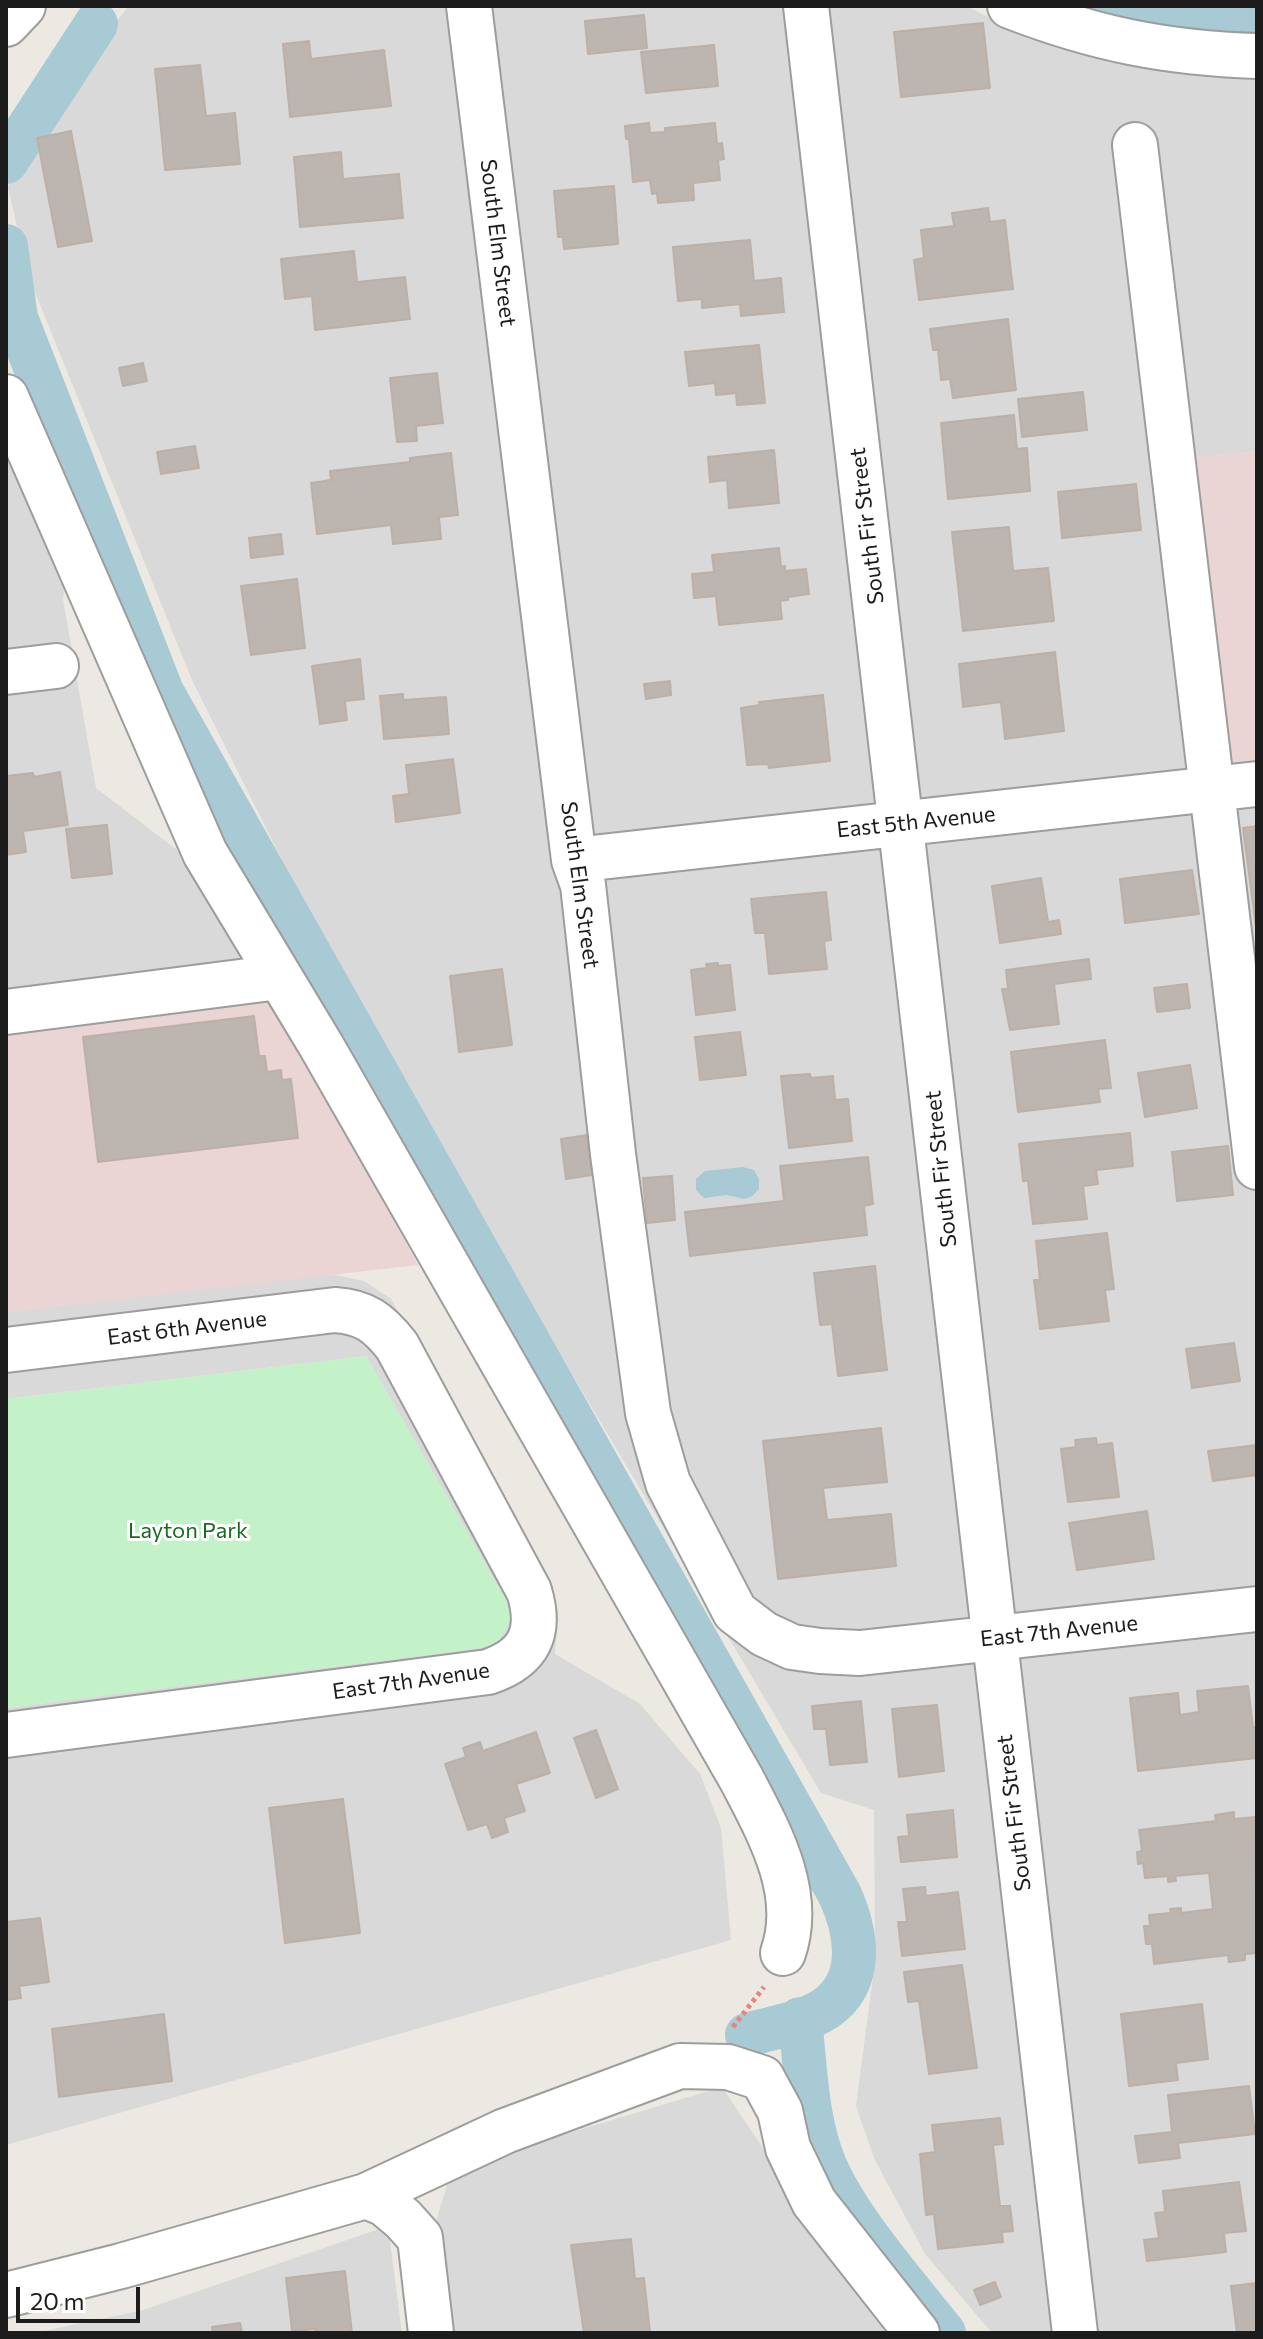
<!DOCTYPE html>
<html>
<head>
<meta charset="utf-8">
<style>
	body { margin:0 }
	#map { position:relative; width:1263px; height:2339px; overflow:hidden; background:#ece9e3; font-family:Commissioner,sans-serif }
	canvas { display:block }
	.frame { position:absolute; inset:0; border:8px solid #1c1c1c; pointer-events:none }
	.scale { position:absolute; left:16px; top:2287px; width:124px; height:36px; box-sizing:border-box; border:4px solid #1c1c1c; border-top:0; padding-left:10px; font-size:24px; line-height:28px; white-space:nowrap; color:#1c1c1c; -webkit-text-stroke:6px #fff; paint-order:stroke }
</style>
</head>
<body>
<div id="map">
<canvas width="1263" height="2339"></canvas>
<div class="frame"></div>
<div class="scale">20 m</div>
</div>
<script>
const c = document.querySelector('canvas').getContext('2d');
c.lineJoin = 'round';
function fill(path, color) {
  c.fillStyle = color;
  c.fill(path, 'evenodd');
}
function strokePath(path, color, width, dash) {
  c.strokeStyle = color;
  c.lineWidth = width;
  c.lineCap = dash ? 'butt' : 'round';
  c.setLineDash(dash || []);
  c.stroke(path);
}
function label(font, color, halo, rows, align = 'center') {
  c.font = font + ' Commissioner,sans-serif';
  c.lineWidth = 6;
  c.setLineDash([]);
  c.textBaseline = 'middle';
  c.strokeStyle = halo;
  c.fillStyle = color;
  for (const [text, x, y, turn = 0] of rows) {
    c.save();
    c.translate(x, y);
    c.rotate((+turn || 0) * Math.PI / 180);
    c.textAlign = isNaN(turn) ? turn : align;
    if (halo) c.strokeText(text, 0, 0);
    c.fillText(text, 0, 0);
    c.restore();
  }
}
const residential = new Path2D(`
	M129 6H967L1029 39 1095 52 1257 66V451L1193 458 1257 767V2333H992L925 2254 874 2158 856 2106 875 1962 874 1810 821 1793 450 1169 317 930 192 680 28 275 8 187 33 136 94 48Z
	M6 428 66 571 63 599 96 788 181 853 273 1002 6 1033Z
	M331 1274 364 1281 391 1299 553 1586 558 1615 555 1654 640 1704 700 1774 721 1828 731 1940 6 2145V1708L487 1647 499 1640 511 1618 509 1605 366 1356 6 1399V1312Z
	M722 2087 887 2333H447L434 2228 452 2168Z
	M388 2226 402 2333H35L143 2310Z`);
const commercial = new Path2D(`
	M1257 451V767L1226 771 1192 458Z
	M273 1002 418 1265 6 1312V1033Z`);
const park = new Path2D(`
	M366 1356 509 1605C512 1625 505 1637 488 1647L6 1708V1399Z`);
const water = new Path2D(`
	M743 1167 754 1170 759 1179V1189L751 1197 744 1199 727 1195 704 1198 696 1190V1179L705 1171Z`);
const canal = new Path2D(`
	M1102 6 1155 19 1257 25
	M6 162 96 24
	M6 246 16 318 162 692 840 1895C857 1933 865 1982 825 2009 803 2023 772 2028 747 2035
	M800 2019C805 2063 806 2110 820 2152 838 2209 906 2285 944 2333`);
const building = new Path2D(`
	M644 15 647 48 588 54 585 21Z
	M983 23 990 88 901 97 894 32Z
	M309 41 311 59 384 50 391 106 290 117 283 44Z
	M714 45 718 86 646 93 641 52Z
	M200 65 206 116 235 113 240 164 165 170 155 69Z
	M649 123 650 133 665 132V128L715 123 717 144 722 143 724 159 718 160 720 180 693 183 694 200 658 203 657 193 652 194 650 180 633 182 629 139H626L625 126Z
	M71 131 92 241 58 247 37 138Z
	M341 152 343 179 399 174 403 218 300 227 294 157Z
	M614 186 618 244 564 249 563 237H558L554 191Z
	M988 208 990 222 1005 220 1013 289 919 300 914 260 924 258 921 230 954 226 952 213Z
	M750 240 754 281 781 278 784 312 741 316 740 304 702 308V299L678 301 673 247Z
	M354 251 357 282 405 277 410 319 315 330 312 296 285 299 281 259Z
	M1008 319 1016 390 953 398 950 379 941 380 938 350H933L930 329Z
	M759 345 765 403 737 405 736 393 716 395 715 383 689 386 685 352Z
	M143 363 147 381 123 386 119 368Z
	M437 373 443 423 416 426 417 441 397 442 390 378Z
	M1083 392 1087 430 1022 437 1018 399Z
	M1014 415 1017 449 1027 448 1030 491 948 499 941 423Z
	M195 446 199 468 161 474 157 452Z
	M774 450 779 503 729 508 727 480 710 482 708 457Z
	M451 453 458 515 439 517 441 539 393 544 391 525 317 534 311 483 331 480 330 471 410 462V458Z
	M1136 484 1141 530 1062 538 1058 492Z
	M1009 527 1013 571 1048 568 1054 621 963 631 952 532Z
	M281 534 283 554 251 558 249 538Z
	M779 548 781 567 785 566V571L806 569 809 594 788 597V600L780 601 782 619 719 625 716 596 694 598 692 574 714 572 712 555Z
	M297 579 305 648 251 655 241 586Z
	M1055 652 1064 731 1005 739 1001 702 963 707 959 664Z
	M360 659 364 699 345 701 347 720 320 724 312 666Z
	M670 681 671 695 646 699 644 684Z
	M403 694V700L446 697 449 734 384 739 380 696Z
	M823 695 830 761 769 768 768 764 747 765 741 708 760 705 759 702Z
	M453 759 460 813 396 822 393 796 409 794 406 765Z
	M60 772 68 825 23 831 26 852 6 855V776L33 773 34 777Z
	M107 825 112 874 72 878 66 829Z
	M1257 826V935L1243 828Z
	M1192 870 1199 914 1125 923 1120 879Z
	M1041 878 1048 922 1059 920 1061 934 1000 943 992 886Z
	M826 892 831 940 824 941 827 969 769 974 765 933H755L751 899Z
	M1089 959 1091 979 1054 984 1059 1024 1010 1030 1002 989H1008L1006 970Z
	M718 963V966L730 965 735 1010 696 1015 691 970 707 968 706 964Z
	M502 969 512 1045 459 1052 450 976Z
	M1187 984 1190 1008 1157 1012 1154 988Z
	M254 1016 259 1056H265L267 1072 281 1070 282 1080 291 1079 298 1138 98 1162 83 1037Z
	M740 1032 746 1075 700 1080 695 1037Z
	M1105 1040 1111 1088 1098 1089 1100 1102 1018 1112 1011 1052Z
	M1190 1065 1197 1108 1145 1117 1138 1073Z
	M810 1074 811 1078 833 1076 835 1100 848 1099 852 1141 789 1148 781 1076Z
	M1130 1133 1133 1166 1096 1170 1098 1184 1083 1186 1087 1219 1033 1224 1028 1181H1023L1019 1144Z
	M587 1135 592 1175 566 1179 561 1139Z
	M1228 1146 1233 1195 1177 1201 1172 1152Z
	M868 1157 873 1204 864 1206 867 1235 690 1256 685 1212 784 1201 780 1166Z
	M672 1176 675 1220 647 1223 643 1178Z
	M1107 1233 1114 1289 1105 1290 1109 1321 1040 1329 1034 1280H1040L1036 1241Z
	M875 1266 887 1370 838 1376 832 1324 820 1325 814 1273Z
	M1234 1343 1240 1381 1192 1388 1186 1349Z
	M881 1428 887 1482 823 1488 827 1520 891 1514 896 1566 778 1579 763 1441Z
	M1096 1438 1097 1445 1112 1443 1119 1497 1068 1502 1061 1449 1076 1447 1075 1440Z
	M1257 1445V1475L1213 1481 1208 1451Z
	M1147 1511 1154 1559 1077 1570 1069 1523Z
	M1248 1686 1253 1727H1257V1758L1138 1771 1130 1698 1178 1693 1180 1715 1199 1712 1197 1691Z
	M861 1701 867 1762 830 1765 826 1729H814L812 1706Z
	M937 1705 944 1771 899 1777 892 1709Z
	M596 1730 618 1789 596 1798 574 1738Z
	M536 1732 550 1773 516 1784 525 1811 504 1818 508 1832 492 1838 487 1824 468 1830 445 1764 466 1757 463 1748 480 1742 483 1751Z
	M343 1799 360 1933 285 1943 269 1808Z
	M953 1810 957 1857 901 1862 898 1837 909 1836 907 1815Z
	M1234 1812V1819L1255 1817 1257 1953 1245 1954V1960L1229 1962 1228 1955 1154 1964 1152 1944H1146L1144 1926H1150L1149 1915 1171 1913 1170 1909 1181 1908V1913L1213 1909 1209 1873 1175 1876 1176 1881 1168 1882V1876L1145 1878 1143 1863 1138 1864 1137 1852 1142 1851 1139 1830 1216 1821 1215 1815Z
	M925 1887 926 1896 958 1892 965 1949 902 1956 898 1922H907L903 1889Z
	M40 1918 49 1982 19 1986 21 1998 6 2000V1922Z
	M962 1965 977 2068 929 2074 919 2001 908 2002 904 1972Z
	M1202 2004 1208 2059 1176 2063 1178 2080 1129 2086 1121 2014Z
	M164 2014 172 2081 59 2097 52 2029Z
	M1249 2086 1255 2134 1178 2143 1180 2158 1139 2163 1135 2136 1172 2132 1168 2095Z
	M1000 2118 1003 2144 993 2145 1000 2206H1010L1013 2231 1002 2232 1003 2242 938 2249 934 2214 926 2215 920 2154 935 2152 932 2125Z
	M1239 2182 1246 2231 1224 2233 1226 2252 1147 2261 1144 2240 1159 2238 1155 2213 1165 2212 1163 2191Z
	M631 2239 635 2279 644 2278 650 2333H584L571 2245Z
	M345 2271 352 2333H316L315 2329 292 2331 286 2278Z
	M995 2282 1001 2297 980 2305 974 2290Z
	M1257 2283V2333H1237L1231 2286Z
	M240 2323 242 2333H213L212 2327Z`);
const path = new Path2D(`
	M733 2027 764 1987`);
const minor = new Path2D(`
	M469 6 574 860 583 885 613 1154 648 1413 668 1483 735 1612 764 1634 792 1647 820 1651 860 1653 1257 1609
	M806 6 1075 2333
	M1010 6C1095 39 1166 53 1257 56
	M6 24 23 6
	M1135 145 1257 1167
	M6 397 205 853 322 1047 742 1780C769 1832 804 1893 783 1953
	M6 672 56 666
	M574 860 1257 784
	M6 1012 279 977
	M6 1350 335 1310C365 1312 379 1323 397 1346L529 1591C542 1633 529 1658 488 1672L6 1735
	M366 2196 505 2131 680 2066 728 2067 762 2078 780 2111 788 2148 814 2202 917 2333
	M6 2295 121 2266 366 2196 385 2204 403 2219 420 2238 431 2333`);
const streetNames = [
	["South Elm Street",498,243,83],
	["South Fir Street",867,526,-97],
	["East 5th Avenue",916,822,-6],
	["South Elm Street",580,885,82],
	["South Fir Street",941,1169,-96],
	["East 6th Avenue",187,1328,-7],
	["East 7th Avenue",1059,1631,-6],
	["East 7th Avenue",411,1681,-8],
	["South Fir Street",1014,1813,-97]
];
const parkNames = [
	["Layton Park",188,1531]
];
fill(residential, '#dad9d9');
fill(commercial, '#ebd5d4');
fill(park, '#c4f2c8');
fill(water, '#a8cad5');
strokePath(canal, '#a8cad5', 44);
fill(building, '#bcb5b0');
strokePath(building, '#bcb0a7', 2);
strokePath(minor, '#9d9d9d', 48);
strokePath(path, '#e88478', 5, [4, 4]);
strokePath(minor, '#fff', 44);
label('22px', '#1c1c1c', '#fff', streetNames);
label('22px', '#186b20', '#fff', parkNames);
</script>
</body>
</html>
